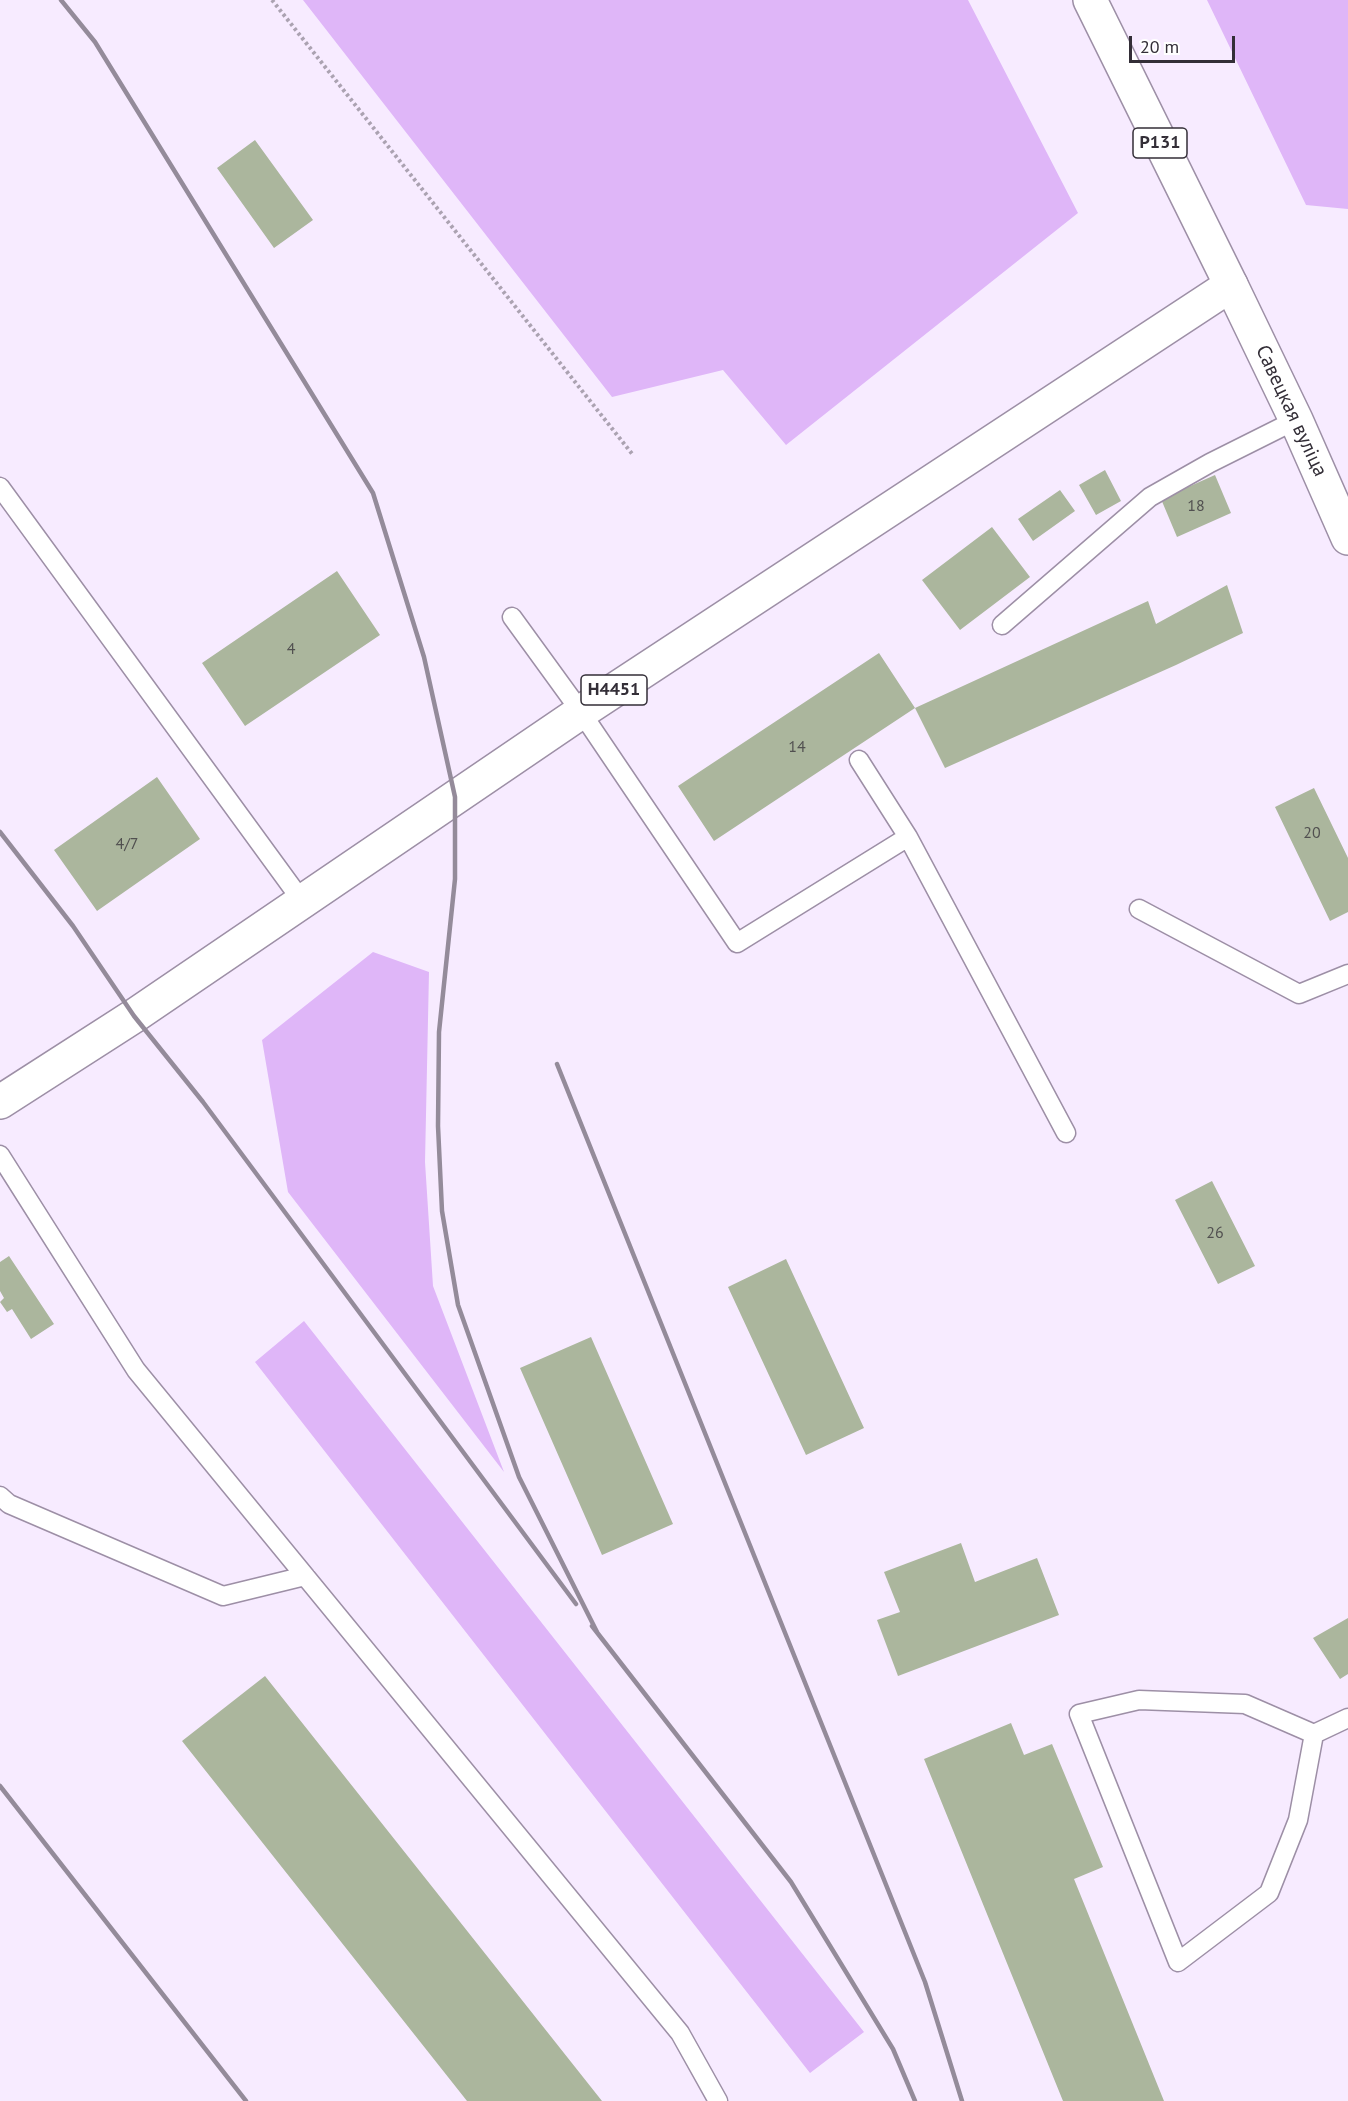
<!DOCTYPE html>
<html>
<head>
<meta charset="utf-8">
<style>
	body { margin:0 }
	#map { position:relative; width:1348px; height:2101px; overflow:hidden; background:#f7ebff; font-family:"PT Sans",sans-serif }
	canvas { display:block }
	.scale { position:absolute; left:1129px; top:36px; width:106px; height:27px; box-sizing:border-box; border:3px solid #332e37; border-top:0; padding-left:8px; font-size:18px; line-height:21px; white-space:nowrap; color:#332e37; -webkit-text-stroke:4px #fff; paint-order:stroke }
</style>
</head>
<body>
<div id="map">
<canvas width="1348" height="2101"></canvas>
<div class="scale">20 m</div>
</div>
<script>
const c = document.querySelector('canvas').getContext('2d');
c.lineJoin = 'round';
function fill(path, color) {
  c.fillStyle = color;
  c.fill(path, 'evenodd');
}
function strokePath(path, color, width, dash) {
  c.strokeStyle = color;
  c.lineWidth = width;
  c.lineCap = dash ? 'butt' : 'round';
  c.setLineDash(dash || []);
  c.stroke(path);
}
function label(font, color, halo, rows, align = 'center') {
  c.font = font + ' "PT Sans",sans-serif';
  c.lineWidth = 4.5;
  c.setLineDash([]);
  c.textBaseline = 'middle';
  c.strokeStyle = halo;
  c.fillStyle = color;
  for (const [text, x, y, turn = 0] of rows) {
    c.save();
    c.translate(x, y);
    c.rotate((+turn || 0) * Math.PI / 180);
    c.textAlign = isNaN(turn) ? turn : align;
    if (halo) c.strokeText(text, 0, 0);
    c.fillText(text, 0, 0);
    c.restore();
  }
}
const green = new Path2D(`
	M303 0H968L1078 213 786 445 723 370 612 397Z
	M1207 0H1348V209L1306 205Z
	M373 952 429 972 425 1162 433 1286 504 1472 288 1192 262 1040Z
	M304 1321 864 2032 810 2073 255 1362Z`);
const building = new Path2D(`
	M255 140 313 220 274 248 217 168Z
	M1105 470 1121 501 1096 515 1079 485Z
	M1215 475 1231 513 1177 537 1161 499Z
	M1060 490 1075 511 1033 541 1018 519Z
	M992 527 1030 577 960 630 922 580Z
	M337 571 380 635 245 726 202 663Z
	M1227 585 1243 633 1176 665 945 768 915 708 714 841 678 786 879 653 915 708 1148 601 1156 624Z
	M157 777 200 839 97 911 54 850Z
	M1314 788 1348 858V912L1330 921 1275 807Z
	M1212 1181 1255 1266 1218 1284 1175 1200Z
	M9 1256 54 1324 31 1339 12 1309 7 1312 0 1302 4 1298 0 1291V1262Z
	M786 1259 864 1428 806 1455 728 1287Z
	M591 1337 673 1524 602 1555 520 1368Z
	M961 1543 975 1582 1037 1558 1059 1615 898 1676 877 1620 900 1612 884 1572Z
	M1348 1618V1674L1340 1679 1313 1638Z
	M265 1676 602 2101H467L182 1741Z
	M1011 1723 1024 1755 1052 1744 1103 1867 1074 1879 1164 2101H1063L924 1759Z`);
const path = new Path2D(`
	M272 0 633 455`);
const service = new Path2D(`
	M0 487 302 901
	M512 617 581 712 737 943 908 837 1066 1133
	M1002 625 1150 497 1210 463 1296 420
	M859 760 908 837
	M1139 909 1299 994 1348 974
	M0 1155 136 1370 680 2033 718 2101
	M0 1496 9 1504 223 1596 305 1576
	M1314 1734 1298 1820 1269 1893 1178 1962 1079 1714 1139 1700 1245 1704 1314 1734 1348 1718`);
const secondary = new Path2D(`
	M1231 285 1296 420 1348 538`);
const primary = new Path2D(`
	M0 1102 134 1016 581 712 1231 285 1090 0`);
const rail = new Path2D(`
	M61 0 95 42 373 493 424 657 455 797V879L439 1032 438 1126 442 1211 458 1305 519 1477 597 1632
	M0 832 73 926 134 1016 203 1102 576 1604
	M557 1064 925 1982 962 2101
	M592 1626 791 1882 893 2049 915 2101
	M0 1786 246 2101`);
const numberNames = [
	["18",1196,506],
	["4",291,649],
	["14",797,747],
	["20",1312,833],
	["4/7",127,844],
	["26",1215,1233]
];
const shields = [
	[1160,143,54],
	[614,690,66]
];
const shieldNames = [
	["Р131",1160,143],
	["Н4451",614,690]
];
const streetNames = [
	["Савецкая вуліца",1291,411,65]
];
fill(green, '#dfb6f8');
fill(building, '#abb69d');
strokePath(service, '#9d8fa6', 21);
strokePath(secondary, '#9d8fa6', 36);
strokePath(primary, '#9d8fa6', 36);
strokePath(path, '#aba2b1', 4, [3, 3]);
strokePath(service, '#fff', 18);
strokePath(secondary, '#fff', 33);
strokePath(primary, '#fff', 33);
strokePath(rail, '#948b9a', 4.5);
label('16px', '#515050', null, numberNames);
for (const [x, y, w] of shields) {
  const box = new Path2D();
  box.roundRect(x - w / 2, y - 15, w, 30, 4.5);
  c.fillStyle = '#fff';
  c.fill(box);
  strokePath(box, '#332e37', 1.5);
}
label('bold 18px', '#332e37', null, shieldNames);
label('20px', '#332e37', '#fff', streetNames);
</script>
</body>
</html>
